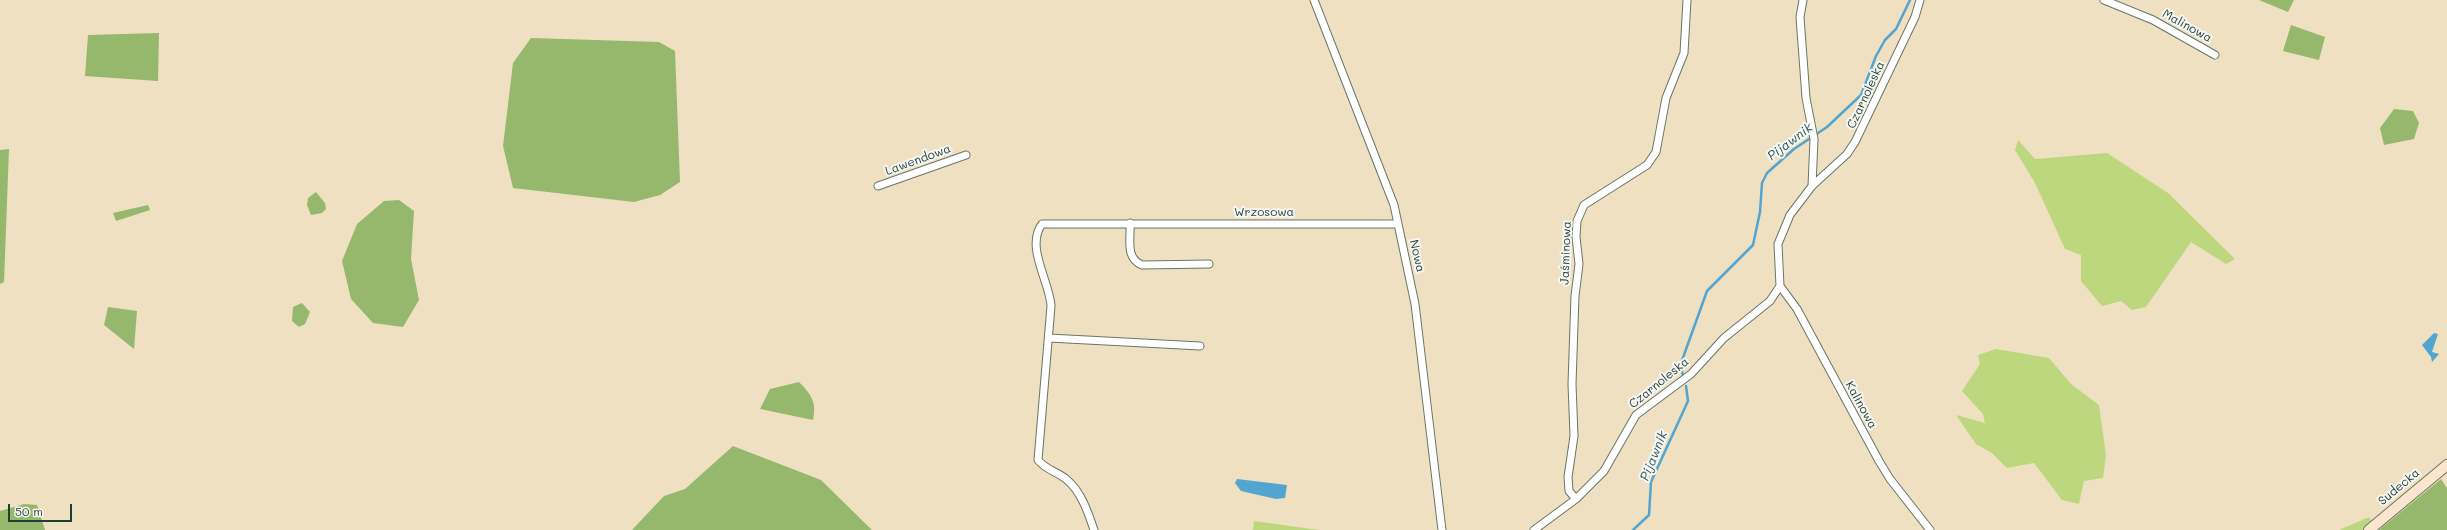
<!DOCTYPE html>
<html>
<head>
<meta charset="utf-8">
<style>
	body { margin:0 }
	#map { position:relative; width:2447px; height:530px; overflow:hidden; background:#efe0c2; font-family:Mali,sans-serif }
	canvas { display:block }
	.scale { position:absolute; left:8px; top:504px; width:64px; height:18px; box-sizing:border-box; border:2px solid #1f3d34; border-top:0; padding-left:5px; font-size:12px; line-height:14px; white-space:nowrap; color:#1f3d34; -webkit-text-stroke:3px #f6f6f2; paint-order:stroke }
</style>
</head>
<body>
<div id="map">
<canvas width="2447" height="530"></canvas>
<div class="scale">50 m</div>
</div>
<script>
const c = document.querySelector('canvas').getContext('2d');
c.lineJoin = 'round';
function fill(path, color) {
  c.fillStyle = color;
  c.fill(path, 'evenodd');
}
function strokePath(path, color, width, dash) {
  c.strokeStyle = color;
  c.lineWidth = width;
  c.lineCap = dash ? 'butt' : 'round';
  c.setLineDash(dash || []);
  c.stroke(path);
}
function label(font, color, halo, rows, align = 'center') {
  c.font = font + ' Mali,sans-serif';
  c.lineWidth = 4;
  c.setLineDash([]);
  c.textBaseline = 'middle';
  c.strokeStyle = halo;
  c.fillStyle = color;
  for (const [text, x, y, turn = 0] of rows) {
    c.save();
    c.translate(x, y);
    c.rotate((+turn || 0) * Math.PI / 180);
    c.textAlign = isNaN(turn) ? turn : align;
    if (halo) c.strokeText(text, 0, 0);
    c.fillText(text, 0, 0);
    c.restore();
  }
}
const green = new Path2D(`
	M2018 140 2035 159 2107 153 2168 193 2235 259 2226 264 2191 242 2146 307 2132 310 2121 301 2102 306 2081 281V255L2065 249 2035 183 2015 150Z
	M1996 349 2049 358 2071 384 2099 405 2106 455 2103 478 2084 481 2079 504 2062 500 2034 463 2007 468 1992 453 1976 444 1956 415 1985 423 1983 414 1962 391 1980 364 1978 355Z
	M2369 517 2371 521 2362 530H2339Z
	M1254 521 1319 530H1253Z`);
const forest = new Path2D(`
	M2259 0H2294L2288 12Z
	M2291 25 2325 37 2319 60 2283 51Z
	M159 33 158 81 85 76 88 35Z
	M531 38 659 42 675 51 680 182 660 195 634 202 513 188 503 146 513 63Z
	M2394 109 2413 111 2419 123 2414 139 2384 145 2380 128Z
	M9 149 4 282 0 284V150Z
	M316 192 325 203 326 209 322 213 311 215 307 205 308 198Z
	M399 200 414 211 411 259 419 300 403 327 373 323 351 299 342 261 357 224 384 201Z
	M148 205 150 210 116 221 113 213Z
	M302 303 310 312 305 324 299 327 292 321 293 307Z
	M108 307 137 311 134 349 104 325Z
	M799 382C811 394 817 402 813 420L760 409 770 389Z
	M733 446 821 480 872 530H632L664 496 685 489Z
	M2441 479 2447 488V530H2379Z
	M24 504 37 505 45 530H0V511Z`);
const water = new Path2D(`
	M2434 333 2438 334 2432 352 2439 354 2432 362 2431 357 2422 345Z
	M1237 479 1287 485 1285 498 1276 499 1241 491 1235 483Z`);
const stream = new Path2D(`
	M1683 375 1680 366 1707 291 1753 245 1760 212 1762 183 1767 173 1794 149 1827 127 1861 95 1876 56 1885 40 1896 29 1910 0
	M1633 530 1649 515 1651 482 1688 401 1686 386`);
const street = new Path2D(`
	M1314 0 1394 205 1415 304 1442 530
	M1803 0 1800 17 1806 98 1814 139 1812 186
	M2104 0 2153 20 2215 55
	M878 186 966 155
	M1130 223C1131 240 1125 258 1142 265L1209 264
	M1780 286 1797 309 1879 461 1890 479 1930 530
	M1049 338 1200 346
	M1576 499 1569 491 1568 477 1574 436 1572 384 1575 296 1579 264 1576 237 1577 221 1584 205 1647 165 1656 152 1666 98 1684 53 1687 0
	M1094 530C1088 512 1081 491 1066 479 1056 471 1046 470 1038 460L1051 306C1050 282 1025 247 1042 224H1397
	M1534 530 1576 499 1604 471 1636 415 1691 374 1724 338 1770 301 1780 286 1778 244 1790 215 1812 186 1847 154 1855 142 1915 17 1920 0`);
const secondary = new Path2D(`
	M2369 530 2447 465`);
const streetNames = [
	["Malinowa",2187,26,29],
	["Czarnoleska",1866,95,-65],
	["Lawendowa",918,160,-20],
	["Wrzosowa",1264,212],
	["Jaśminowa",1566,253,-88],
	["Nowa",1417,256,77],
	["Czarnoleska",1659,383,-39],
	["Kalinowa",1861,405,61],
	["Sudecka",2399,487,-40]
];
const waterNames = [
	["Pijawnik",1790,142,-37],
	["Pijawnik",1654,456,-68]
];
fill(green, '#bcd77d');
fill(forest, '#95b86c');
fill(water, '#52a5ce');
strokePath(stream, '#52a5ce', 2.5);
strokePath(street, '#687666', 9);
strokePath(secondary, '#687666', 12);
strokePath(street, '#fff', 7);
strokePath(secondary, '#fbe5cf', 10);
label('12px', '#1f3d34', '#f6f6f2', streetNames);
label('italic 13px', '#2e5c62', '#f6f6f2', waterNames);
</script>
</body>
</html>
